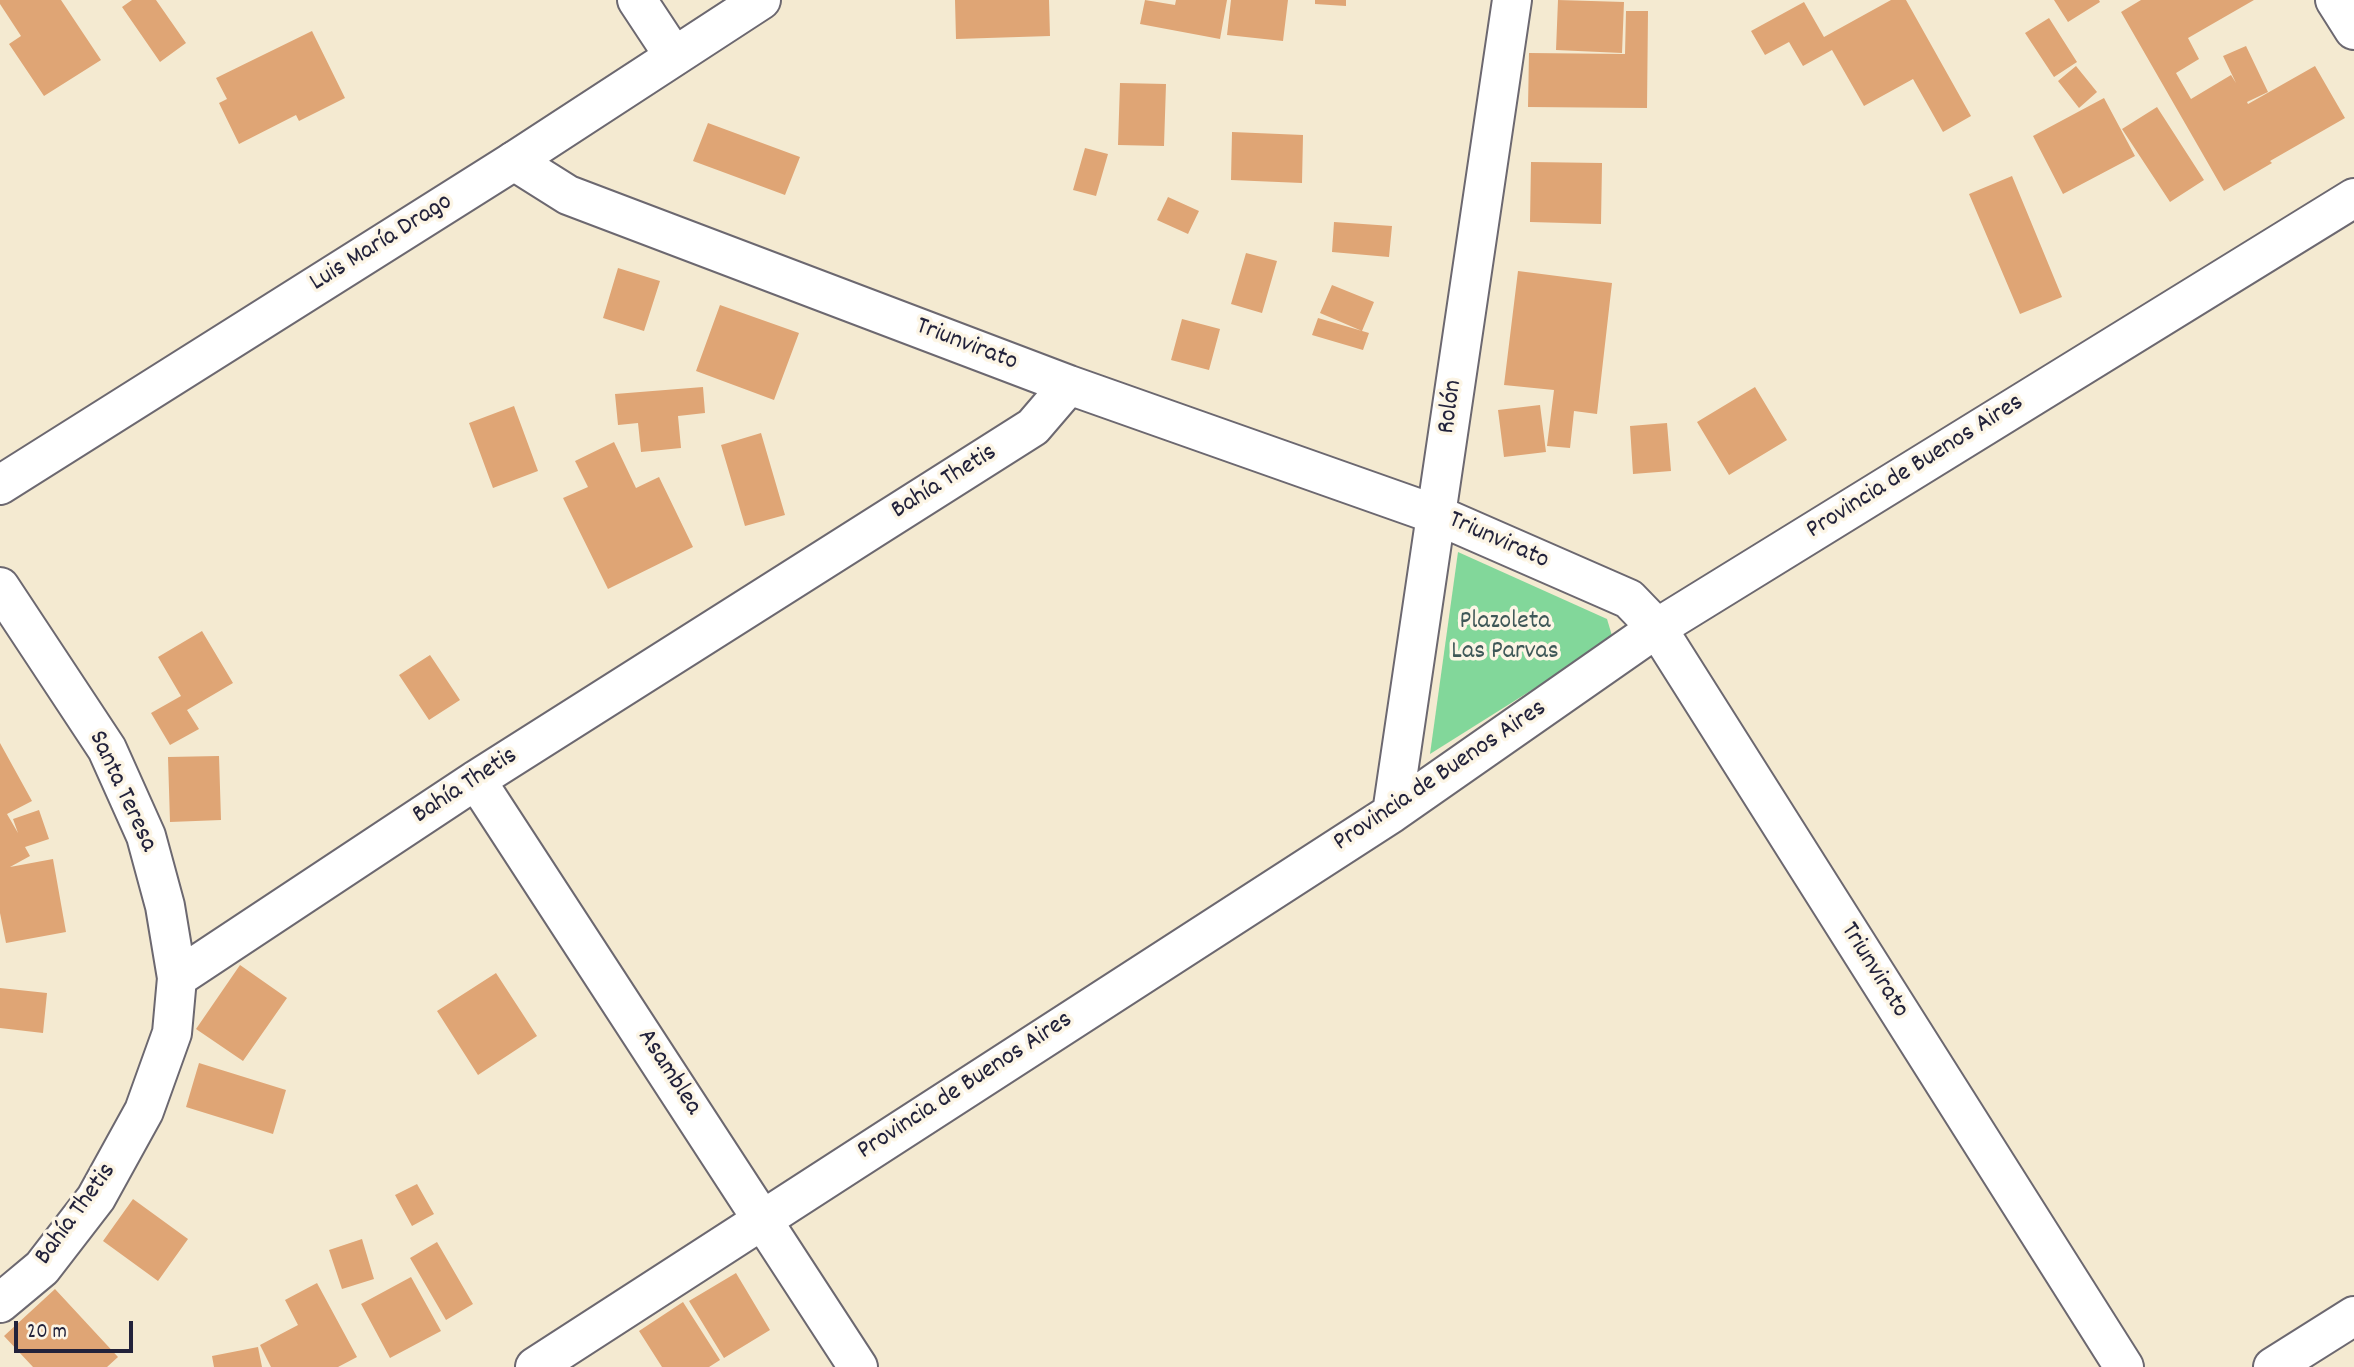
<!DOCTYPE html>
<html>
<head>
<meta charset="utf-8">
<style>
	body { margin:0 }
	#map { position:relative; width:2354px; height:1367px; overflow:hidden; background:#f4ead1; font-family:Dekko,sans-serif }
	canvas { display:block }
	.scale { position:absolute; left:14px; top:1321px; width:119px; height:32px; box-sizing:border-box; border:4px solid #22223b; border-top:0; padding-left:9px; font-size:21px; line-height:24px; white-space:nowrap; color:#22223b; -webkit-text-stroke:5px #fcf5e5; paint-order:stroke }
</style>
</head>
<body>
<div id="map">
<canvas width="2354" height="1367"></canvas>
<div class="scale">20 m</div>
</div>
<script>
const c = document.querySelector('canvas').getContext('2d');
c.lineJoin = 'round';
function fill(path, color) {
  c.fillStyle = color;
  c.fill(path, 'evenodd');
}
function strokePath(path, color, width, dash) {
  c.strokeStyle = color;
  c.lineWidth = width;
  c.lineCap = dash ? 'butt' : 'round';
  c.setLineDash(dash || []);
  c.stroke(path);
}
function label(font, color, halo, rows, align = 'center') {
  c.font = font + ' Dekko,sans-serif';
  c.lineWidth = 7;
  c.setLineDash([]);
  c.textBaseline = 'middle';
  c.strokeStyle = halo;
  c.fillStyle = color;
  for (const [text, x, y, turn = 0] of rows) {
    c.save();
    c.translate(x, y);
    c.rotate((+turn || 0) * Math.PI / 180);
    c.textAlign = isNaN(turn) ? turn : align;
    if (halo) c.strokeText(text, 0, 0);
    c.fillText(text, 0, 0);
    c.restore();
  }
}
const green = new Path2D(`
	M1458 552 1607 619 1613 639 1430 754Z`);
const building = new Path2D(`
	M0 0H61L101 60 44 96 9 44 21 36 0 4Z
	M132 0H156L186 43 160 62 122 7Z
	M955 0H1049L1050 36 956 39Z
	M1145 0 1175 5 1176 0H1227L1220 39 1140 24Z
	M1231 0H1288L1283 41 1227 35Z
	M1315 0H1346V6L1315 4Z
	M1558 0 1624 2 1622 53 1556 50Z
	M1891 0H1906L1971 116 1943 132 1913 79 1864 106 1832 50 1803 66 1789 42 1765 55 1751 31 1804 2 1824 37Z
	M2054 0H2099L2100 2 2068 22Z
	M2141 0H2254L2188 38 2199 59 2176 73 2191 99 2231 75 2236 83 2223 56 2246 46 2268 92 2247 102 2248 104 2315 66 2345 118 2270 161 2272 163 2224 191 2121 12Z
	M1626 11H1648L1647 108 1528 107 1529 53 1625 54Z
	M2049 18 2077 62 2054 77 2025 33Z
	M312 31 345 98 299 121 296 115 239 144 219 103 227 99 216 78Z
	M2076 66 2097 92 2079 108 2058 81Z
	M1120 83 1166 84 1164 146 1118 145Z
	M2104 98 2135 156 2063 194 2033 136Z
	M2157 107 2204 180 2170 202 2122 129Z
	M708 123 800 157 785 195 693 161Z
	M1232 132 1303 135 1302 183 1231 180Z
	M1085 148 1108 154 1096 196 1073 190Z
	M1531 162 1602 163 1601 224 1530 222Z
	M2012 176 2062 297 2020 314 1969 194Z
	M1168 197 1199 211 1188 234 1157 220Z
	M1334 222 1392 226 1389 257 1332 252Z
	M1246 253 1277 261 1262 313 1231 304Z
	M618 268 660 281 644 331 603 318Z
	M1518 271 1612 283 1597 414 1574 411 1570 448 1547 446 1554 390 1504 385Z
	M1332 285 1374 302 1362 331 1320 313Z
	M720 305 799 333 774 400 696 371Z
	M1318 318 1369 333 1363 350 1312 335Z
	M1182 319 1220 329 1209 370 1171 360Z
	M703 387 705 413 678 416 681 448 641 452 638 423 618 425 615 394Z
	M1755 387 1787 440 1729 475 1697 422Z
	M1540 405 1546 452 1504 457 1498 410Z
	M514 406 538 471 493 488 469 423Z
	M1667 423 1671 471 1633 474 1630 426Z
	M761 433 785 515 745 526 721 445Z
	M614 442 636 488 659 477 693 547 608 589 563 498 588 487 575 461Z
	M202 631 233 683 187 710 199 729 170 745 151 713 181 696 158 657Z
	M430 655 460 700 429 720 399 675Z
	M0 743 32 801 7 814 18 833 13 819 39 810 49 839 25 847 30 856 10 867 53 859 66 932 6 943 0 913Z
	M219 756 221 820 170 822 168 757Z
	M240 965 287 998 243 1061 196 1029Z
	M496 973 537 1036 478 1075 437 1011Z
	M0 988 47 993 43 1033 0 1028Z
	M199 1063 286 1090 273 1134 186 1107Z
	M417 1184 434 1214 412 1226 395 1195Z
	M133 1199 188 1239 158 1281 103 1241Z
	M362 1239 374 1279 342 1289 329 1250Z
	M437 1242 473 1304 446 1320 410 1258Z
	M736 1273 770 1330 724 1358 689 1301Z
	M411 1277 441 1331 390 1358 361 1304Z
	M317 1283 357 1357 338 1367H271L260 1345 298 1325 285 1300Z
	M55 1289 118 1357 107 1367H33L4 1336Z
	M683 1302 720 1360 709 1367H662L639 1331Z
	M258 1347 262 1367H214L212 1356Z`);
const minor = new Path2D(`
	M637 0 674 56
	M2335 0 2354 30
	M514 161 568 195 1069 385 1437 515 1629 599 1657 628 2124 1367
	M0 587 107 749 146 836 165 906 177 978 172 1033 144 1111 96 1198 42 1268 0 1303
	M476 780 858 1367
	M1392 813 1512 0
	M177 978 476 780 1033 427 1069 385
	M535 1367 1392 813 1657 628 2354 198
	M2273 1367 2354 1316`);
const major = new Path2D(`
	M0 485 514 161 761 0`);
const streetNames = [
	["Luis María Drago",382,244,-32],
	["Triunvirato",966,346,21],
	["Rolón",1452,407,-82],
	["Provincia de Buenos Aires",1916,468,-32],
	["Bahía Thetis",945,483,-32],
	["Triunvirato",1498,542,24],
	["Provincia de Buenos Aires",1441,777,-34],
	["Bahía Thetis",466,787,-33],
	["Santa Teresa",121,792,65],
	["Triunvirato",1873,971,58],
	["Asamblea",668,1073,57],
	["Provincia de Buenos Aires",966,1087,-33],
	["Bahía Thetis",77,1215,-54]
];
const parkNames = [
	["Plazoleta",1505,623],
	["Las Parvas",1505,653]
];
fill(green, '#82d79a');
fill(building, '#dfa575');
strokePath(minor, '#6c6870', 42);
strokePath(major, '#6c6870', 42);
strokePath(minor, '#fff', 38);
strokePath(major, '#fff', 38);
label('26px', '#22223b', '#fcf5e5', streetNames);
label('26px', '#3f5858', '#fcf5e5', parkNames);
</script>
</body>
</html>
